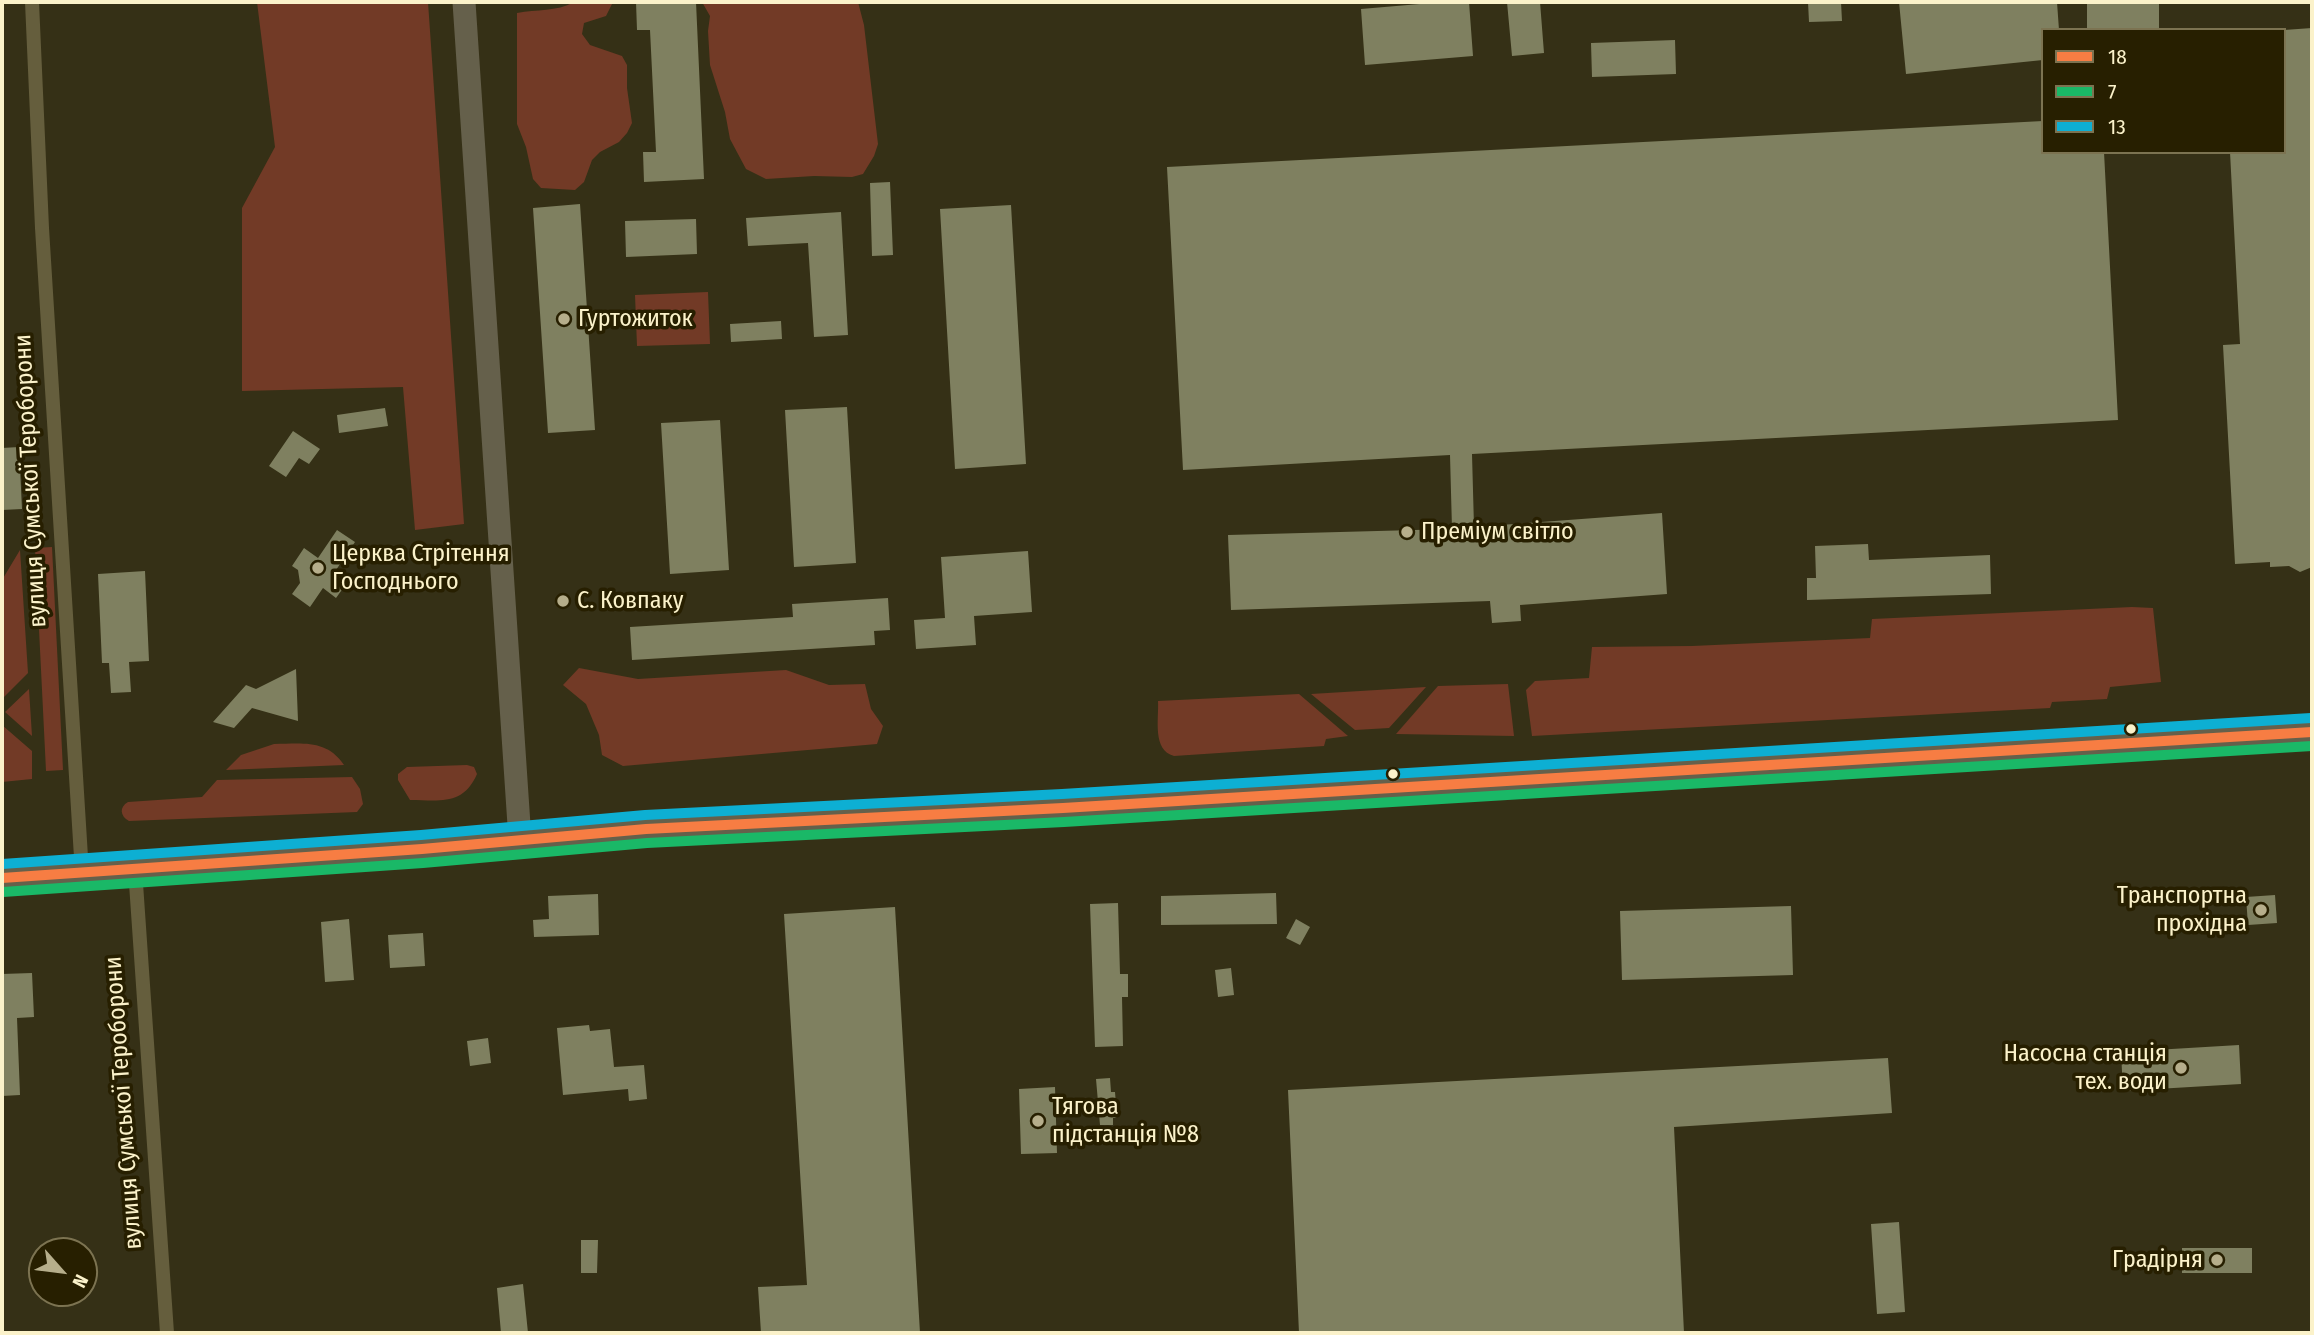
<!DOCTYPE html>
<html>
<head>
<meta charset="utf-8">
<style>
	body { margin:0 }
	#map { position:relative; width:2314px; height:1335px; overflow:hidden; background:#353016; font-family:"Fira Sans Condensed",sans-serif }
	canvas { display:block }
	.frame { position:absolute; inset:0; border:4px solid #fbf2ca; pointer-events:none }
	.legend { position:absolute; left:2041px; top:28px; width:245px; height:126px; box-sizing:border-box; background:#271f00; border:2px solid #7c7351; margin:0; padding:9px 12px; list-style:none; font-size:21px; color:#fbf2ca }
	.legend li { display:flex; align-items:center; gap:14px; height:35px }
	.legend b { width:35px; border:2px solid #7c7351 }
	.north { position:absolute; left:28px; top:1237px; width:70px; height:70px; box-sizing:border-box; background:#271f00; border:2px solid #7c7351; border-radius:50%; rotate:118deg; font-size:19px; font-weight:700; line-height:28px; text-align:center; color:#fbf2ca }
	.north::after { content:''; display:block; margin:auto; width:24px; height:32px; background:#b6ae8b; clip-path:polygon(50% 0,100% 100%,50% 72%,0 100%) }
</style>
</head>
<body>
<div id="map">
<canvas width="2314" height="1335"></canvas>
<div class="frame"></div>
<ul class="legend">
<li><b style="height:9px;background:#f77d43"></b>18</li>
<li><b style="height:9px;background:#1ab867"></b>7</li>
<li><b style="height:9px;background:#0dafd3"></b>13</li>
</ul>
<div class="north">N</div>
</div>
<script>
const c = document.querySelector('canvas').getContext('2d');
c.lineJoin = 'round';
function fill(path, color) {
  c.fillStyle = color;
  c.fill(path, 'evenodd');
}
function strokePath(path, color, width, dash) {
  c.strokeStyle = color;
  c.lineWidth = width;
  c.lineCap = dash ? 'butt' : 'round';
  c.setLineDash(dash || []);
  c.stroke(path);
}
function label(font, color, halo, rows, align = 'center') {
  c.font = font + ' "Fira Sans Condensed",sans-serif';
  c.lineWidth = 7;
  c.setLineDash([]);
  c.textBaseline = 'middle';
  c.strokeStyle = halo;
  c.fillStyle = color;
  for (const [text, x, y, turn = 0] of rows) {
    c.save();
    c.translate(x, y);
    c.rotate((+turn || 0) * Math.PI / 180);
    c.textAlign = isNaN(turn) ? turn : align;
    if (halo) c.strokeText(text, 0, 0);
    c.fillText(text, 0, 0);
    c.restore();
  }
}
const green = new Path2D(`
	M257 2H428L464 524 415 530 403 387 242 391V208L275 147Z
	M574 2H613L606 16 584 23 582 34 590 45 622 56 627 65V88L632 123 627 133 619 142 600 152 592 160 584 182 575 190 541 188 533 179 526 147 517 124V13C537 9 556 12 574 2Z
	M702 2H858L864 25 878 144 874 156 863 174 852 177 814 176 766 179 746 169 730 139 725 112 710 65 708 31 710 16Z
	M708 292 710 344 637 346 635 295Z
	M52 547 63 770 46 771 35 548Z
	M20 550 28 673 2 699V580Z
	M2132 607 2153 608 2161 682 2110 687 2107 699 2052 702 2050 708 1532 736 1526 690 1535 681 1589 678 1592 647 1692 646 1870 638 1872 619Z
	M579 668 638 679 786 670 829 685 865 684 871 709 883 726 877 744 623 766 602 755 599 735 586 704 563 685Z
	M1508 684 1514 736 1396 734 1438 686Z
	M1426 687 1389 728 1355 730 1311 694Z
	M29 689 32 736 5 712Z
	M1299 694 1348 736 1326 739 1324 746 1174 756C1152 750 1159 719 1158 701Z
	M2 725 32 751V779L2 782Z
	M274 744C303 744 326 739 344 765L226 770 241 755Z
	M467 765 474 767 477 774C463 806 440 800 410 800L398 780V774L407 767Z
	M352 777 360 789 363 804 357 812 129 821C120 816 119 807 128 802L202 797 217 780Z`);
const building = new Path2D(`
	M636 2H696L704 179 644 182 643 152H656L650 30H637Z
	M1443 2H1469L1473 56 1365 65 1361 9Z
	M1507 2H1540L1544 53 1512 56Z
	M1808 2H1841L1842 21 1809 22Z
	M1899 2H2057L2059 30H2043V60L1906 74Z
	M2087 2H2159V30H2087Z
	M2312 28V567L2300 572 2289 566 2270 567V562L2235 564 2223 345 2240 344 2230 152H2284V30Z
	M1675 40 1676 74 1592 77 1591 43Z
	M2043 121V152H2104L2118 420 1472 454 1474 527 1662 513 1667 594 1520 605 1521 621 1492 623 1490 601 1231 610 1228 535 1452 529 1450 455 1183 470 1167 167Z
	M890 182 893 255 872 256 870 183Z
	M580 204 595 430 548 433 533 208Z
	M1011 205 1026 464 955 469 940 209Z
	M841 212 848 335 814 337 808 243 748 246 746 218Z
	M696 219 697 254 626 257 625 221Z
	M781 321 782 339 731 342 730 324Z
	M847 407 856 563 794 567 785 410Z
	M385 408 388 426 339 433 337 415Z
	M720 420 729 570 670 574 661 423Z
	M293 431 320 449 309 464 299 458 286 477 269 466Z
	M19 447 22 509 2 510V448Z
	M337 530 355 542 336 570 349 580 336 598 323 588 310 607 292 594 300 583 298 570 292 566 304 548 318 558Z
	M1868 544 1869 560 1990 555 1991 594 1807 600V578H1816L1815 546Z
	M1028 551 1032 612 974 616 976 645 916 649 914 620 945 618 941 557Z
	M145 571 149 661 129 662 131 692 111 693 109 663H102L98 574Z
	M888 598 890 630 874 631 875 645 632 660 630 627 793 617 792 604Z
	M296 669 298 721 252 708 234 728 213 722 246 685 256 689Z
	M1276 893 1277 924 1161 925V896Z
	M598 894 599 935 534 937 533 920 549 919 548 896Z
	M2275 895 2277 923 2248 925 2246 897Z
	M1118 903 1120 974H1128V997H1122L1123 1046 1095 1047 1090 904Z
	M1791 906 1793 975 1622 980 1620 911Z
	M895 907 920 1333H761L758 1287 807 1285 784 914Z
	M349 919 354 980 325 982 321 922Z
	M1296 919 1310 927 1300 945 1286 938Z
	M423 933 425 966 390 968 388 935Z
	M1231 968 1234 995 1218 997 1215 970Z
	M32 973 34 1017 17 1018 20 1095 2 1096V974Z
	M589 1025 590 1031 610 1029 614 1067 644 1065 647 1099 629 1101 628 1089 563 1095 557 1028Z
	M488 1038 491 1063 470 1066 467 1041Z
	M2239 1045 2241 1084 2123 1091 2121 1052Z
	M1888 1058 1892 1113 1674 1127 1684 1333H1299L1288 1090Z
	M1110 1078 1111 1092H1115L1117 1117 1113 1118V1125H1100L1096 1079Z
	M1055 1087 1057 1153 1021 1154 1019 1089Z
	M1899 1222 1905 1312 1877 1314 1871 1224Z
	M581 1240H598L597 1273H581Z
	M2182 1248H2252V1273H2182Z
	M523 1284 528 1333H501L497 1288Z`);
const minor = new Path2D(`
	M32 2 42 228 82 873
	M135 869 167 1333`);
const primary = new Path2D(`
	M464 2 520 840
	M2 878 422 849 646 829 1063 808 2312 732`);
const bus1 = new Path2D(`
	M2 878 422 849 646 829 1063 808 2312 732`);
const bus2 = new Path2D(`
	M3 892 423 863 647 843 1064 822 2312 746`);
const bus3 = new Path2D(`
	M2 864 421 835 645 815 1062 794 2311 718`);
const markers = [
	[564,319,7,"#b6ae8b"],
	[1407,532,7,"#b6ae8b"],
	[318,568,7,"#b6ae8b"],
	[563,601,7,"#b6ae8b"],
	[2131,729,6,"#fbf2ca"],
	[1393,774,6,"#fbf2ca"],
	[2261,910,7,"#b6ae8b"],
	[2181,1068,7,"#b6ae8b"],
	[1038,1121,7,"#b6ae8b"],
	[2217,1260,7,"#b6ae8b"]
];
const poiNames = [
	["Гуртожиток",578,319],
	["Преміум світло",1421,532],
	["Церква Стрітення",332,554],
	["Господнього",332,582],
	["С. Ковпаку",577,601],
	["Транспортна",2247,896,"right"],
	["прохідна",2247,924,"right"],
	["Насосна станція",2167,1054,"right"],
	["тех. води",2167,1082,"right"],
	["Тягова",1052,1107],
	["підстанція №8",1052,1135],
	["Градірня",2203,1260,"right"]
];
const streetNames = [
	["вулиця Сумської Тероборони",31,481,-93],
	["вулиця Сумської Тероборони",124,1103,-94]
];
fill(green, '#723a26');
fill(building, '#7f8060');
strokePath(minor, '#655e3d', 14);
strokePath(primary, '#65604b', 23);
strokePath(bus1, '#f77d43', 10);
strokePath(bus2, '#1ab867', 10);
strokePath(bus3, '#0dafd3', 10);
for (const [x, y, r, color] of markers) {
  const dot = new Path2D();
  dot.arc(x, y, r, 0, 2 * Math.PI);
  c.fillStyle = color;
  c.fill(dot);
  strokePath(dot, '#271f00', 2.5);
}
label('24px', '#fbf2ca', '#271f00', poiNames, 'left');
label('24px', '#fbf2ca', '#271f00', streetNames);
</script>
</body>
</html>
